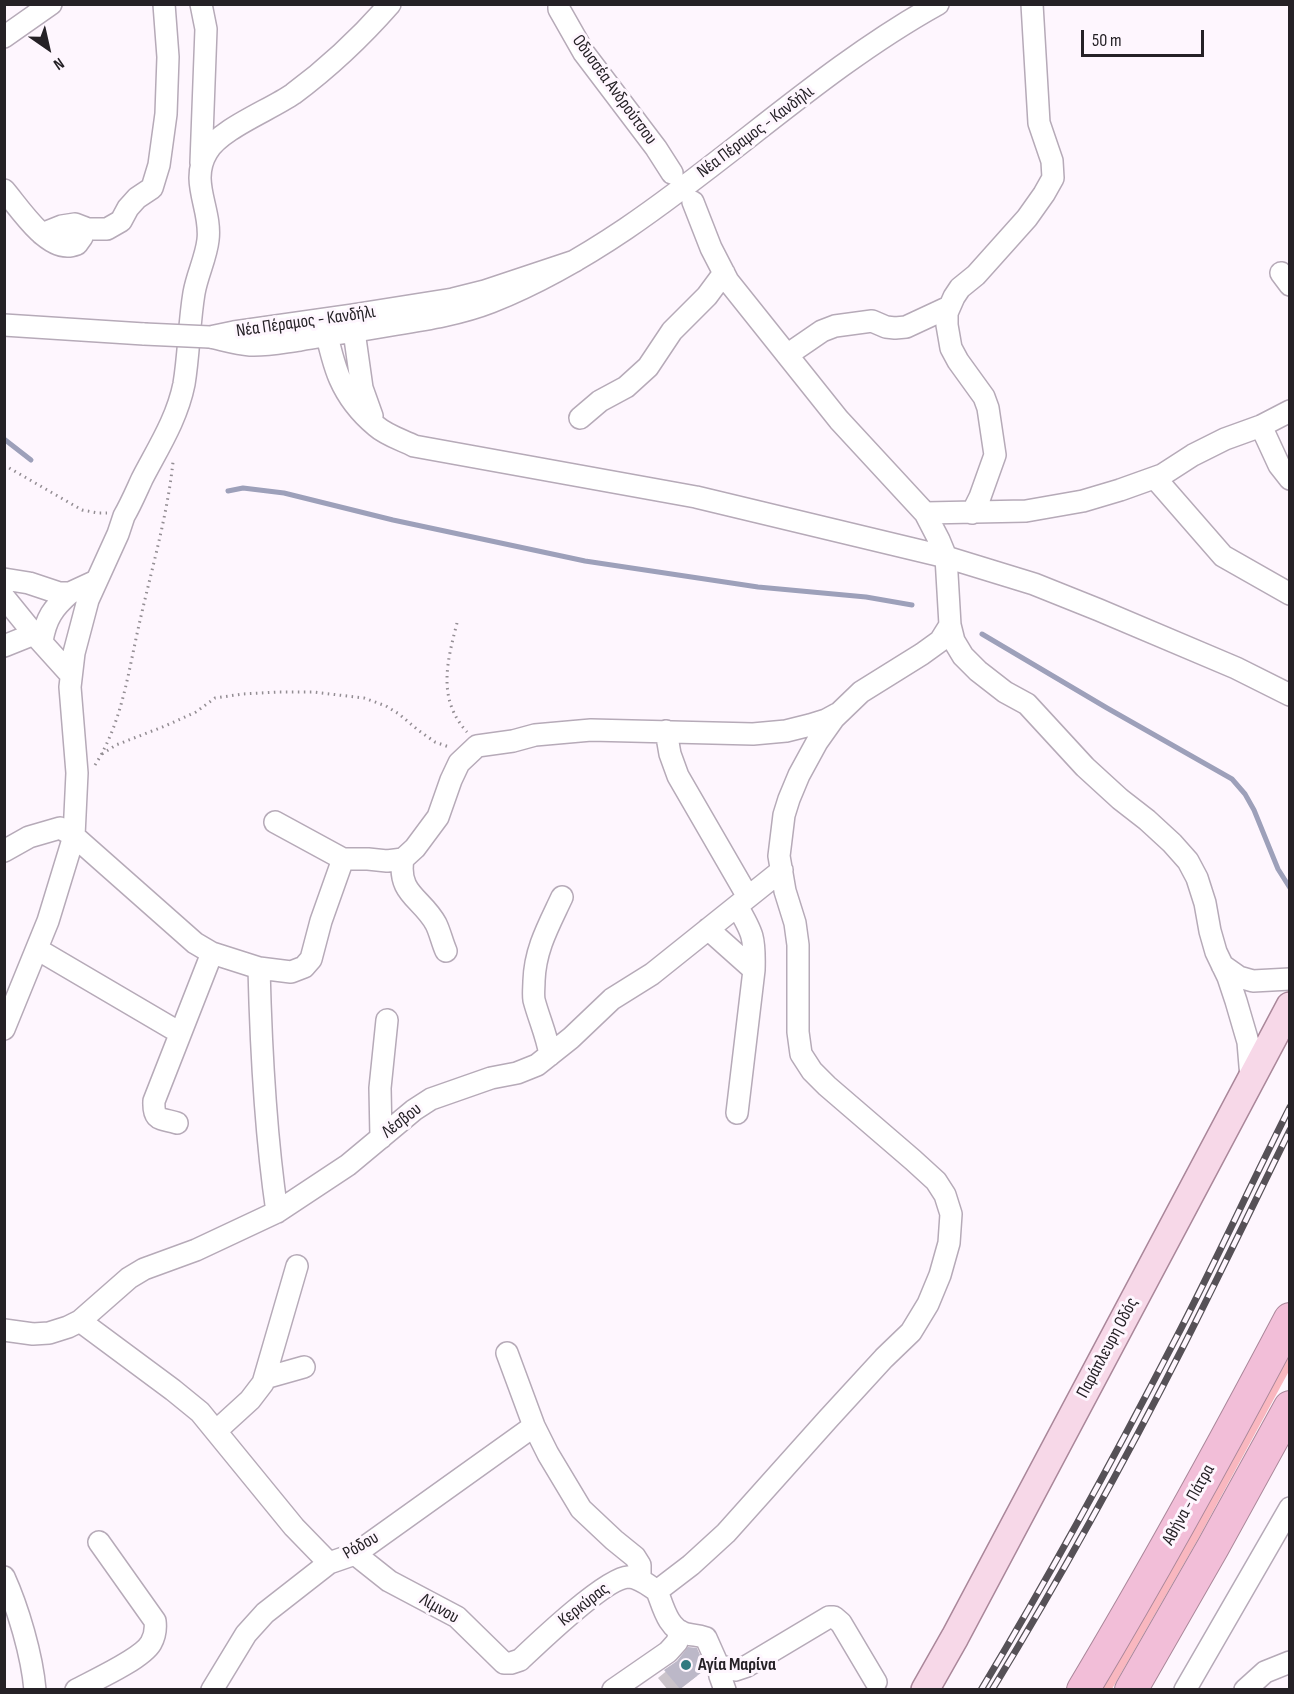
<!DOCTYPE html>
<html>
<head>
<meta charset="utf-8">
<style>
	body { margin:0 }
	#map { position:relative; width:1294px; height:1694px; overflow:hidden; background:#fef6fe; font-family:"Sofia Sans Condensed",sans-serif }
	canvas { display:block }
	.frame { position:absolute; inset:0; border:6px solid #252126; pointer-events:none }
	.north { position:absolute; left:18px; top:18px; width:60px; height:60px; -webkit-text-stroke:4px #fef6fe; paint-order:stroke; rotate:146deg; font-size:16px; font-weight:700; line-height:24px; text-align:center; color:#252126 }
	.north::after { content:''; display:block; margin:auto; width:21px; height:27px; background:#252126; clip-path:polygon(50% 0,100% 100%,50% 72%,0 100%) }
	.scale { position:absolute; left:1081px; top:30px; width:123px; height:27px; box-sizing:border-box; border:3px solid #252126; border-top:0; padding-left:8px; font-size:18px; line-height:21px; white-space:nowrap; color:#252126; -webkit-text-stroke:4px #fef6fe; paint-order:stroke }
</style>
</head>
<body>
<div id="map">
<canvas width="1294" height="1694"></canvas>
<div class="frame"></div>
<div class="north">N</div>
<div class="scale">50 m</div>
</div>
<script>
const c = document.querySelector('canvas').getContext('2d');
c.lineJoin = 'round';
function fill(path, color) {
  c.fillStyle = color;
  c.fill(path, 'evenodd');
}
function strokePath(path, color, width, dash) {
  c.strokeStyle = color;
  c.lineWidth = width;
  c.lineCap = dash ? 'butt' : 'round';
  c.setLineDash(dash || []);
  c.stroke(path);
}
function label(font, color, halo, rows, align = 'center') {
  c.font = font + ' "Sofia Sans Condensed",sans-serif';
  c.lineWidth = 6;
  c.setLineDash([]);
  c.textBaseline = 'middle';
  c.strokeStyle = halo;
  c.fillStyle = color;
  for (const [text, x, y, turn = 0] of rows) {
    c.save();
    c.translate(x, y);
    c.rotate((+turn || 0) * Math.PI / 180);
    c.textAlign = isNaN(turn) ? turn : align;
    if (halo) c.strokeText(text, 0, 0);
    c.fillText(text, 0, 0);
    c.restore();
  }
}
const green = new Path2D(`
	M1289 1352V1371L1198 1539 1112 1689 1102 1690 1191 1535Z`);
const shadow = new Path2D(`
	M675 1664 697 1676 679 1690H668L658 1678Z`);
const stream = new Path2D(`
	M4 439 31 460
	M228 491 243 488 284 493 393 520 585 561 758 587 866 597 912 605
	M982 634 1107 708 1232 779 1245 794 1254 810 1278 869 1290 888`);
const building = new Path2D(`
	M688 1647 697 1648 706 1669 680 1689 664 1670 677 1661Z`);
const path = new Path2D(`
	M4 465 82 510 98 513H107
	M457 623C447 662 437 699 467 732
	M102 754 116 745 165 726 196 712 215 698 243 694 278 692H313L364 698 386 706 399 714 418 730 435 742 449 747
	M95 765C122 723 128 673 139 625 151 571 167 518 173 462`);
const minor = new Path2D(`
	M201 4 206 29 201 163
	M559 4V9L584 53 656 148 672 173
	M4 37 51 4
	M4 190C18 206 44 247 68 246 71 246 74 245 77 244L82 237 83 227
	M693 202 711 248 728 281 839 420 925 513 939 540 946 557 950 625 954 641 963 656 978 671 1005 692 1027 704 1085 767 1120 799 1147 820 1172 843 1188 861 1197 878 1205 903 1210 931 1216 952 1228 977 1236 1001 1248 1042 1251 1078
	M42 234 62 226 75 224 88 229H107L121 221 128 208 137 198 152 188 159 165 166 114 168 57 164 4
	M575 261 485 291 453 299 352 315 234 332 210 337C224 340 237 344 250 345 267 346 284 342 300 340 321 336 342 333 362 330 405 322 450 318 491 302 659 235 781 91 938 4
	M1281 273 1290 285
	M352 317 362 388 372 416
	M324 322C333 365 340 396 376 426 386 435 402 440 414 446L696 497 946 557 1034 584 1099 610 1236 668 1290 695
	M4 325 144 334
	M787 355 822 331 835 326 872 321 886 327 895 328 906 327 949 307
	M580 418 600 401 626 387 648 367 672 331 707 296 724 273
	M1261 426 1279 465 1290 479
	M1155 478 1223 556 1290 594
	M925 513 1026 511 1083 501 1120 490 1162 475 1193 455 1225 439 1261 426 1290 411
	M972 513 980 497 995 455 988 408 984 397 958 361 951 348 947 325V313L954 297 960 288 976 275 1027 218 1044 194 1053 178 1052 161 1039 123 1032 4
	M4 579 29 583 59 593H70L96 581
	M4 597 34 634 71 675
	M42 641C46 618 53 608 70 593
	M4 646 34 634
	M666 731 670 754 678 776 748 897
	M4 851 29 837 60 828 74 836 195 943 212 953 259 968 291 972 304 967 311 959 321 921 343 859 275 822
	M343 859H368L387 861 403 859 415 848 438 817 451 780 459 763 477 746 513 741 535 735 591 730 753 734 786 731 810 725 826 720 837 714
	M403 859C397 894 422 898 436 924 440 932 442 942 446 951
	M708 929 754 970
	M37 949 180 1033
	M1222 965 1239 977 1253 981 1290 979
	M259 968C261 1050 265 1131 277 1212
	M4 1029 48 921 74 836 77 773 70 687 74 653 88 600 118 534 124 516C131 504 136 492 142 479 158 448 177 419 184 384 189 354 189 323 194 293 197 275 206 258 208 240 212 209 189 182 207 152 220 129 270 110 293 94 328 68 361 37 390 4
	M550 1055C547 1036 539 1019 534 1000 533 994 534 987 534 981 535 949 549 925 562 897
	M737 1113 754 970C755 938 753 933 737 906
	M177 1123C160 1118 153 1121 154 1101L212 953
	M381 1138 380 1088 387 1020
	M80 1321 173 1390 200 1412 294 1527 329 1563
	M4 1330 33 1334 49 1333 68 1327 80 1321 129 1278 144 1269 196 1250 277 1212 348 1165 414 1110 431 1099 491 1078 517 1073 537 1065 571 1038 612 999 652 974 782 870
	M507 1353 534 1426 548 1454 581 1509 614 1540 635 1557 640 1565V1579
	M265 1378 304 1367
	M216 1431 250 1400 263 1383 297 1266
	M355 1554 389 1581 457 1617 504 1663H511L520 1660C538 1643 606 1578 628 1577 639 1577 648 1585 657 1591
	M4 1577C18 1608 32 1655 35 1690
	M657 1591 691 1565 726 1533 828 1419 884 1358 911 1332 928 1304 940 1275 949 1243 951 1214 945 1195 936 1181 913 1160 827 1086 812 1071 801 1054 798 1032V945L795 923 785 891 779 856 784 815 789 799 799 775 817 742 834 718 861 692 922 654 940 641 950 625
	M657 1591C663 1606 668 1630 687 1634 695 1636 696 1634 706 1638L718 1665 720 1676 725 1690
	M718 1665 735 1670 747 1666 829 1617H834L841 1623 876 1682
	M76 1690C93 1681 142 1659 151 1643 155 1636 156 1629 155 1621L99 1542
	M212 1690 246 1634 265 1613 329 1563 355 1554 534 1426
	M613 1690 668 1652 677 1642 680 1631
	M1185 1690 1290 1508
	M1245 1690 1265 1672 1290 1662`);
const major = new Path2D(`
	M925 1690 955 1637 1290 1006`);
const highway = new Path2D(`
	M1083 1690C1156 1568 1224 1444 1290 1319
	M1131 1690 1213 1547 1290 1407`);
const rail = new Path2D(`
	M981 1690C1050 1575 1114 1458 1175 1340 1215 1263 1251 1184 1290 1107
	M992 1690C1061 1577 1125 1461 1185 1343 1221 1272 1255 1201 1290 1130`);
const minorBridge = new Path2D(`
	M144 334 210 337`);
const markers = [
	[686,1665,6,"#317a80"]
];
const streetNames = [
	["Οδυσσέα Ανδρούτσου",614,90,54],
	["Νέα Πέραμος - Κανδήλι",756,132,-37],
	["Νέα Πέραμος - Κανδήλι",306,322,-8],
	["Λέσβου",402,1121,-38],
	["Παράπλευρη Οδός",1108,1348,-62],
	["Αθήνα - Πάτρα",1189,1505,-61],
	["Ρόδου",361,1546,-30],
	["Κερκύρας",584,1605,-38],
	["Λίμνου",439,1609,30]
];
const poiNames = [
	["Αγία Μαρίνα",698,1665]
];
fill(green, '#f9b7bf');
fill(shadow, '#0003');
strokePath(stream, '#9da0ba', 5);
fill(building, '#bcb8c8');
strokePath(minor, '#b6aab8', 24);
strokePath(major, '#aa879a', 30);
strokePath(highway, '#aa879a', 34);
strokePath(path, '#938d93', 3, [1.5, 4.5]);
strokePath(minor, '#fff', 21);
strokePath(major, '#f7d8e8', 27);
strokePath(highway, '#f2bed8', 32);
strokePath(rail, '#565157', 7);
strokePath(rail, '#fef6fe', 4.5, [14]);
strokePath(minorBridge, '#b6aab8', 24, []);
strokePath(minorBridge, '#fff', 21);
for (const [x, y, r, color] of markers) {
  const dot = new Path2D();
  dot.arc(x, y, r, 0, 2 * Math.PI);
  c.fillStyle = color;
  c.fill(dot);
  strokePath(dot, '#fef6fe', 2);
}
label('18px', '#252126', '#fef6fe', streetNames);
label('bold 18px', '#252126', '#fef6fe', poiNames, 'left');
</script>
</body>
</html>
